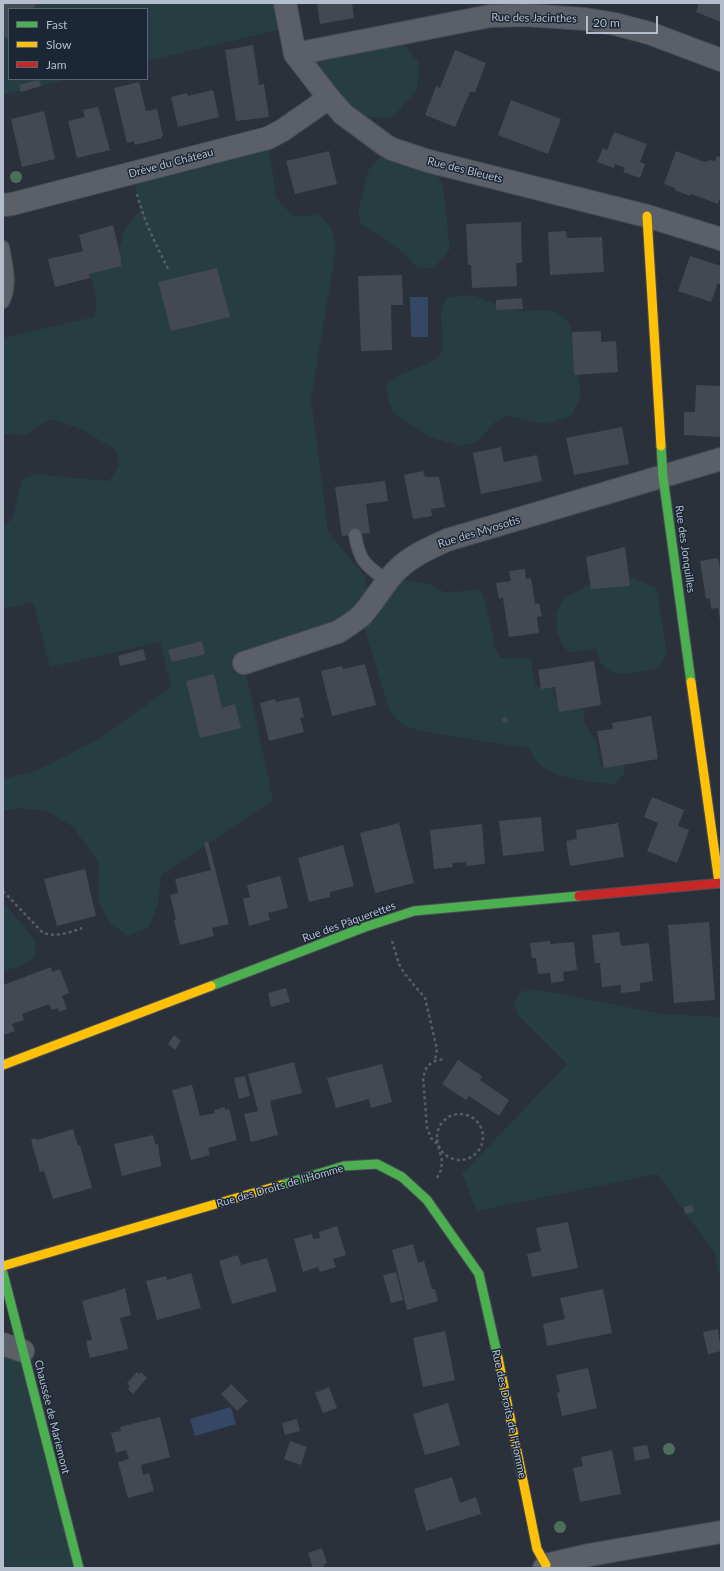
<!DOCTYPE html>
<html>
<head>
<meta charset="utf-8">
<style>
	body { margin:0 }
	#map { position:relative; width:724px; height:1571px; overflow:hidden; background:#2a313b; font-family:Lato,sans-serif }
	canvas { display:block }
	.frame { position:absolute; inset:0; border:4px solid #b4bdcc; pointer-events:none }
	.legend { position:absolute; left:8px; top:8px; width:140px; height:72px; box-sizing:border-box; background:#1c2736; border:1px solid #596372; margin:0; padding:5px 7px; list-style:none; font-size:12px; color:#b4bdcc }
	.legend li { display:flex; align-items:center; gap:8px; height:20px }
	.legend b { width:20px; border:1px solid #596372 }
	.scale { position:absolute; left:586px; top:16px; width:72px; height:18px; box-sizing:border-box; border:2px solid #b4bdcc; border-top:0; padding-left:5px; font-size:12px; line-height:14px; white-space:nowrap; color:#b4bdcc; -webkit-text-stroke:3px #1c2736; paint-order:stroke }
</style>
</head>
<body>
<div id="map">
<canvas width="724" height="1571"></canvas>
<div class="frame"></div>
<ul class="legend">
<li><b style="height:5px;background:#4caf50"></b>Fast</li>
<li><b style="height:5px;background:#ffc107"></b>Slow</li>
<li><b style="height:5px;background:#c62828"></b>Jam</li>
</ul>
<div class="scale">20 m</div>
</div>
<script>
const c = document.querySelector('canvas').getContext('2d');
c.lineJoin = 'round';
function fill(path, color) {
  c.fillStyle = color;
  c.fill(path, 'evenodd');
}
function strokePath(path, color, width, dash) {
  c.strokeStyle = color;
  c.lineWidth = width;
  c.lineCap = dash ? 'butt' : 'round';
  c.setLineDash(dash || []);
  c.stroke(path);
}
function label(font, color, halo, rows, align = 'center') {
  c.font = font + ' Lato,sans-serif';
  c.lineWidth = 3;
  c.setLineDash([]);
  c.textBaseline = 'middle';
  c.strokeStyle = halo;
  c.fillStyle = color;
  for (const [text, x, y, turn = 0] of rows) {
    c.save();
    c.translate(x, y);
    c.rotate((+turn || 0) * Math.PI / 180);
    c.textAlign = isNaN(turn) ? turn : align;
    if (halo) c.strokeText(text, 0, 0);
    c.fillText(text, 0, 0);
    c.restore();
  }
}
const green = new Path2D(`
	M3 3H285L289 27 147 61V9H9V79H69L3 95Z
	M403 43 419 63 417 90 393 117H374L343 114 314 62 320 51Z
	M268 138 276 197 282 205 294 216 320 215 331 227 336 249 311 399 328 532 363 574 367 588V598L387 581 407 580 429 584 446 593 480 589 486 604 496 651 501 658 531 659 535 687 552 684 554 696 564 708 578 706 585 711 583 722 596 741 601 766 624 763V774L615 784C595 783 557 779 541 766 536 762 532 754 528 748L420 731 403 725 389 710 361 616 244 663 273 800 161 875 158 905 148 928 128 936 110 923 98 901 99 863 73 827 47 811 18 808 3 811V779L36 771 97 740 171 687 160 642 50 667 33 602 3 609V527L13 518 22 480 34 474 109 481 119 465 116 450 81 429 51 419 25 435 3 434V338L94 317C100 300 92 282 87 266L119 252C124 230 124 226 141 210L132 173Z
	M392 149 437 175 443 186 450 249 434 268 418 269 404 253 360 223 358 212 369 169 377 160Z
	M472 295C489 301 504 308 521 311 528 312 536 310 543 310 577 312 573 339 574 365 575 372 578 376 579 382 583 396 577 405 571 416L546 424 507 416 495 422 477 442 461 446 430 437 393 413 389 402 386 386 399 375 438 359 442 351 441 307 448 297Z
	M632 577 657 589 667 655 659 667C635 674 601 683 596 649L570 653 563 646 557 632 556 613 564 599 591 583Z
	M3 902 35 940V957L18 967 3 971Z
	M534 989 663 1014 721 1017V1282L714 1252 657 1174 477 1211 462 1174 567 1064 519 1016 513 1003 520 992Z
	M3 1344 23 1351 79 1568H3Z`);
const water = new Path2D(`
	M410 297H428V337H411Z
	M231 1407 236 1424 195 1436 190 1419Z`);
const building = new Path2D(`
	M3 3H37L33 9H9V39L3 36Z
	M317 3H352L354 18 320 24Z
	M699 3H721V22L696 12Z
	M253 45 259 85 264 84 269 117 236 121 225 50Z
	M455 50 486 63 475 92H470L455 127 425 115 436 86 440 88Z
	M39 80 41 86 21 92 19 85Z
	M139 82 146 111 157 109 163 136H161L162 138 135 145 134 141 127 143 114 88Z
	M213 90 219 117 178 127 171 97 187 93 188 96Z
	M511 100 561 119 548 154 498 135Z
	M98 107 110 150 77 158 68 121 85 117 83 110Z
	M44 111 55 159 22 167 11 119Z
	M614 132 647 144 640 162 645 164 640 178 623 172 625 168 615 164 614 168 597 162 603 148 607 150Z
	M329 151 337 184 295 194 286 161Z
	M676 151 704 162 711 160 715 161 717 156 721 157V195L718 204 691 194 690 196 675 190V188L664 184Z
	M521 222 522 263H516L517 286 472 288 471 265H468L466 224Z
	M113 225 121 258V266L89 274 90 278 55 287 48 259 83 251 79 235Z
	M566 231 567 238 602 237 604 272 550 275 548 232Z
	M690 256 721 266V285L718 283 711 302 678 291Z
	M217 268 230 317 171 331 158 282Z
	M402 275 403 305H391L392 350 361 351 358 276Z
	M522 298 523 309 496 310V300Z
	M601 331V342L616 341 618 372 574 375 572 332Z
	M696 385 721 386V437L684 435V412H695Z
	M622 427 629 464 574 475 566 438Z
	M501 447 504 462 537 455 542 481 481 494 473 453Z
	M423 471 425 477H439L445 507 431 509 432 516 413 519 404 475Z
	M385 481 388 501 366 504 370 533 342 536 335 487Z
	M625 547 630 586 591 589 586 557Z
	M718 558 721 573 720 620 718 608 711 609 710 598 706 599 700 561Z
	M525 569 526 579 531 578 535 604 539 603 542 616 537 617 539 633 509 637 503 598 499 599 496 583 511 581 509 571Z
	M202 641 205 654 172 662 168 650Z
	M143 649 146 660 120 666 118 656Z
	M594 661 601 705 559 712 555 687 541 689 538 670Z
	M365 664 376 705 332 716 321 671 342 666 343 669Z
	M214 674 222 708 235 704 241 728 200 738 186 681Z
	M299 697 304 717 300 718 304 732 269 741 260 703 275 699 276 702Z
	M651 716 658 759 604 768 597 731 613 729 612 723Z
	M507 717 508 722 503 723 502 718Z
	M652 797 684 810 678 826 689 830 677 863 647 851 658 823 644 817Z
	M541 817 544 851 503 856 499 821Z
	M399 823 414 883 375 893 360 833Z
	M618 823 624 857 570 866 566 841 577 839 576 830Z
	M482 824 485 864 466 866V862L452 863 453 867 434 869 430 830Z
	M208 841 229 924 212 928 214 936 180 945 174 920 176 919 170 895 178 893 175 879 211 870 204 843Z
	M343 845 354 886 330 892V897L309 902 298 858Z
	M85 869 96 916 57 926 44 879Z
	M280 876 288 908 268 913 270 920 249 926 243 899 250 897 247 885Z
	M709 922 715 1000 674 1003 668 925Z
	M619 932 621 946 649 943 653 981 640 983V991L621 993V985L602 987 600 963H595L592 935Z
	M550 941V944L574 942 577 970 563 972 564 981 551 983 550 973 538 974 536 958H532L530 943Z
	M51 967 52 972 60 969 69 993 62 996 67 1009 59 1012 58 1008 52 1010 49 1004 22 1014 24 1020 12 1024 15 1031 3 1035V985Z
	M286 988 290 1002 271 1007 268 993Z
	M174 1035 181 1041 175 1050 168 1044Z
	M458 1060 482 1076 480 1080 509 1100 499 1116 469 1096 466 1100 442 1084Z
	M294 1062 302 1093 270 1101 278 1135 251 1142 244 1114 258 1111 248 1074Z
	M382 1064 392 1102 371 1108 369 1099 336 1108 327 1078Z
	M245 1076 250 1096 239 1099 234 1078Z
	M192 1085 200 1116 215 1113 214 1110 225 1107V1110L229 1109 237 1140 208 1148 210 1155 191 1160 172 1090Z
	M73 1129 78 1146 80 1145 92 1188 53 1199 44 1171 40 1172 31 1140 35 1138 37 1140Z
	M153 1135 155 1144H158L161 1166 122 1176 114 1144Z
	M692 1205 694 1212 685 1214 684 1207Z
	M568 1222 578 1268 532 1277 527 1254 541 1251 536 1228Z
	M337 1226 346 1255 333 1259 336 1267 320 1272 318 1267 303 1272 294 1239 312 1234 313 1239 320 1238 319 1232Z
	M413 1244 418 1263 424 1261 432 1289H435L438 1301 407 1310 392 1250Z
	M238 1255 241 1265 267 1258 277 1291 232 1304 219 1261Z
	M396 1272 403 1300 391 1303 383 1275Z
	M191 1273 201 1308 157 1320 146 1281 166 1276 167 1280Z
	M125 1288 131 1315 120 1318 128 1349 90 1358 86 1341 92 1340 82 1301 114 1292Z
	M603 1289 612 1333 547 1346 543 1324 565 1319 560 1298Z
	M718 1329 721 1351 708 1354 703 1332Z
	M445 1331 455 1380 423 1387 413 1338Z
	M588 1368 597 1408 562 1416 557 1393 560 1392 556 1375Z
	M137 1372 139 1374 141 1372 147 1378 133 1394 128 1389 130 1386 127 1383Z
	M231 1384 248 1401 237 1411 221 1394Z
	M329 1387 337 1408 323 1413 315 1393Z
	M448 1403 460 1445 425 1455 413 1414Z
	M160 1417 170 1457 141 1465 143 1475 149 1473 154 1491 128 1498 118 1462 129 1459 126 1450 116 1453 111 1433 121 1431 120 1427Z
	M297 1419 300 1431 285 1435 282 1423Z
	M290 1441 307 1447 301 1465 284 1459Z
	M647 1445 650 1458 635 1461 633 1447Z
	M612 1450 621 1494 580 1502 573 1468 583 1466 581 1457Z
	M452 1477 460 1503 476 1497 481 1514 426 1531 414 1489Z
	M322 1548 327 1563 323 1565 325 1568H313L308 1553Z`);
const path = new Path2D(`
	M137 194C144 222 157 246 169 271
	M3 891 43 933C57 937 68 933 82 928
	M392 941 399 964 404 973 425 998 437 1049 435 1061
	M437 1137a23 23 0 1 1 46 0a23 23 0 1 1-46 0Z
	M437 1178 441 1170 442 1161 438 1145 431 1138 427 1128 423 1077 427 1066 435 1061 444 1059`);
const lane = new Path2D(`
	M3 247C6 266 12 284 3 302
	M355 535C360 563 366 565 387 581`);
const street = new Path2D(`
	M285 3 295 54 329 98 343 114 385 145 392 149 428 161 647 216 721 239
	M295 54 490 16 525 15 585 19 615 24 649 33 721 60
	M3 205 12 204 268 138 283 130 329 98
	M244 663 338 632C346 627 354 622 361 616 375 601 384 582 399 568 413 555 430 548 447 540L721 459
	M3 1344 23 1351
	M544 1568 546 1565 589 1555 721 1532`);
const fast = new Path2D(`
	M661 446 663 477 691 682
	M211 986 365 927 414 911 579 896
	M281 1185 344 1166 377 1164 402 1177 427 1200 479 1274 498 1358
	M3 1273 79 1568`);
const slow = new Path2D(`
	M647 216 661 446
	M691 682 719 883
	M3 1065 211 986
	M3 1266 281 1185
	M498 1358 537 1549 546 1565`);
const jam = new Path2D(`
	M579 896 721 883`);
const trees = [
	[16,177],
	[669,1449],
	[560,1527]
];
const streetNames = [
	["Rue des Jacinthes",534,18,1],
	["Drève du Château",171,163,-15],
	["Rue des Bleuets",465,170,14],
	["Rue des Myosotis",479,532,-17],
	["Rue des Jonquilles",685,549,82],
	["Rue des Pâquerettes",349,922,-20],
	["Rue des Droits de l'Homme",280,1186,-16],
	["Rue des Droits de l'Homme",509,1414,78],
	["Chaussée de Mariemont",52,1417,76]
];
fill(green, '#263d42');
fill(water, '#344866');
fill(building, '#434952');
strokePath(lane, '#484d55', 14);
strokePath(street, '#484d55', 24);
strokePath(fast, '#484d55', 11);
strokePath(slow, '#484d55', 11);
strokePath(jam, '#484d55', 11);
strokePath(path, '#585e65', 2.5, [3, 3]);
strokePath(lane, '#5a5f68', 12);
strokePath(street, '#5a5f68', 22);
strokePath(fast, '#4caf50', 9);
strokePath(slow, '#ffc107', 9);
strokePath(jam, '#c62828', 9);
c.fillStyle = '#4d6e5b';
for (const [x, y] of trees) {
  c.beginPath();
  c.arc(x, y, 6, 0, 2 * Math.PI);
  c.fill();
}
label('11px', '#b4bdcc', '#1c2736', streetNames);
</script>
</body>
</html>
